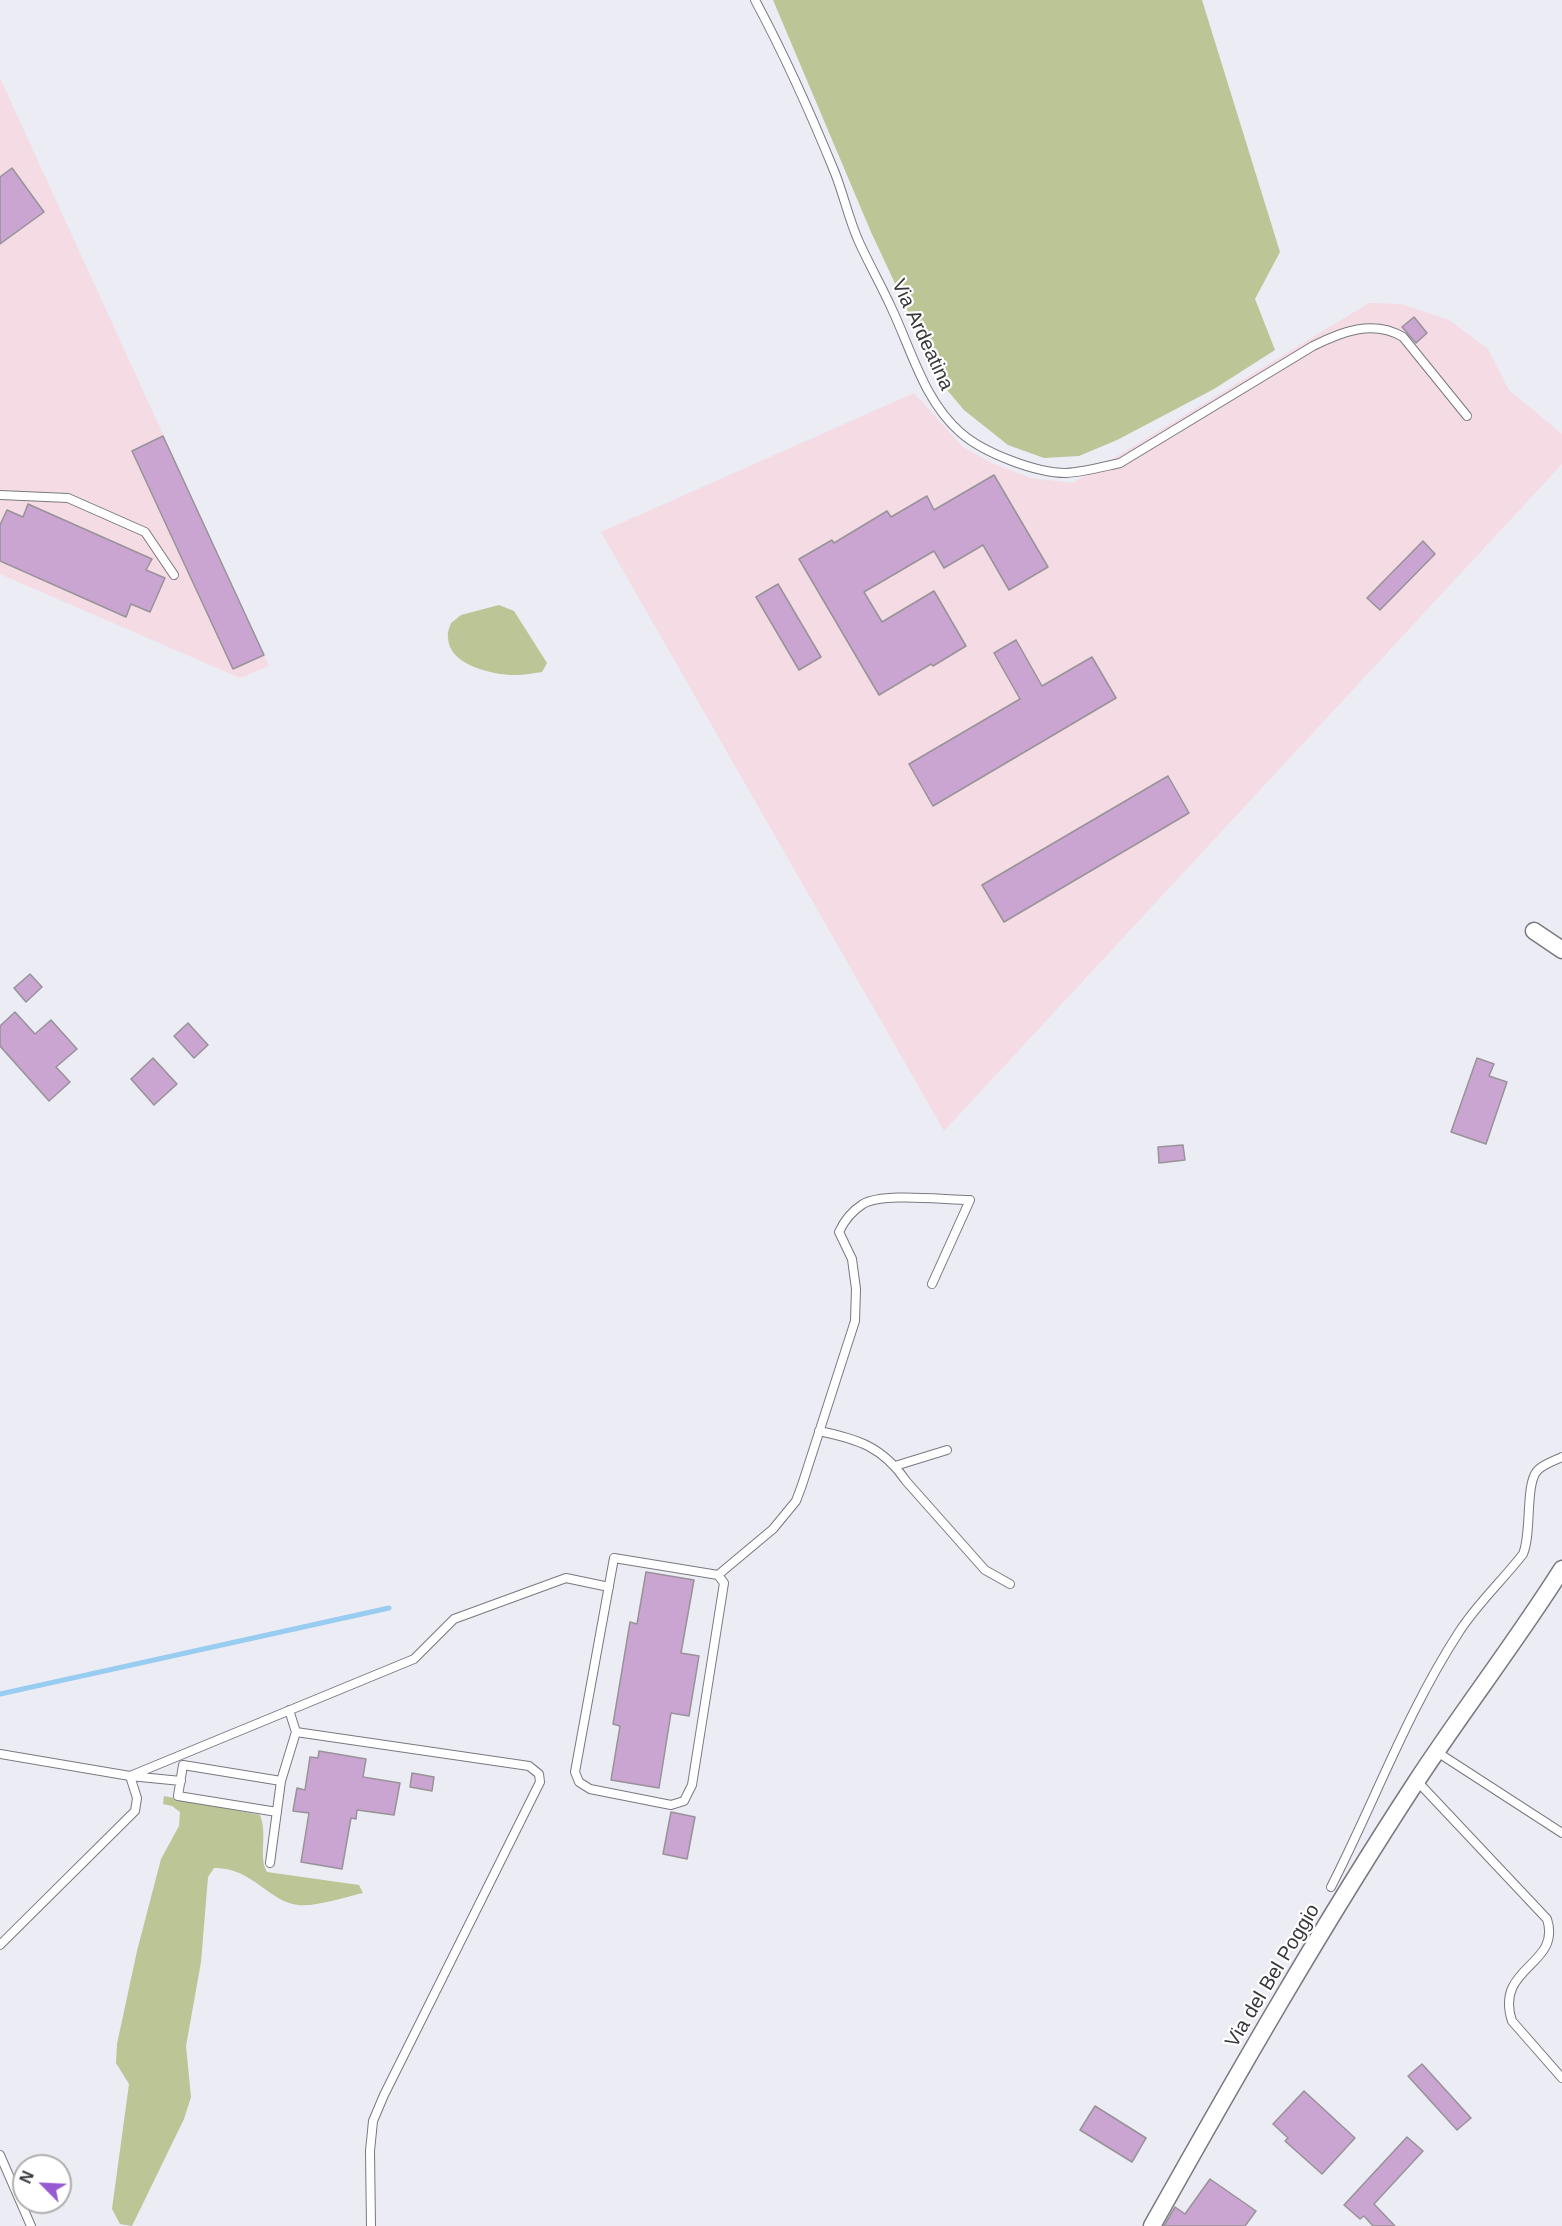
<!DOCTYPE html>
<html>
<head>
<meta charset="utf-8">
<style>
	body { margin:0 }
	#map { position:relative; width:1562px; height:2226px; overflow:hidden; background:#ebecf4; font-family:Arial,sans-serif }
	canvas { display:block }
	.north { position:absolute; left:12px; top:2154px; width:60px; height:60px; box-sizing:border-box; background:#fff; border:2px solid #afafb1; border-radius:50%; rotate:294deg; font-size:16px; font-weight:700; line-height:24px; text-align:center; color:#38383c }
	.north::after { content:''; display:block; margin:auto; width:21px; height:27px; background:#975ad0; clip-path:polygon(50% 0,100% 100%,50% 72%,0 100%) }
</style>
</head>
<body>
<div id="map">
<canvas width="1562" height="2226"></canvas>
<div class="north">N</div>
</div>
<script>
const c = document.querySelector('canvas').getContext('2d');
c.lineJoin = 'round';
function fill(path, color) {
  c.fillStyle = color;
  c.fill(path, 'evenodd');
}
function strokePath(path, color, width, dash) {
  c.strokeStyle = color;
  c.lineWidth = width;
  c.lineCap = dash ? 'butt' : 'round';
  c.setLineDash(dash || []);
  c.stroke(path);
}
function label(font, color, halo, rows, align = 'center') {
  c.font = font + ' Arial,sans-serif';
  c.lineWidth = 4.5;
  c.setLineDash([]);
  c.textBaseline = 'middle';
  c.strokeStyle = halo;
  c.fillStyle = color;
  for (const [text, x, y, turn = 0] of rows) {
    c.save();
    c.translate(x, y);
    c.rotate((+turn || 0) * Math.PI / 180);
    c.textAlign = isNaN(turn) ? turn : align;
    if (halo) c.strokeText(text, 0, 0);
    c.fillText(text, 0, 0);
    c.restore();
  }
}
const industrial = new Path2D(`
	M0 78 269 666 240 678 0 574Z
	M1369 303 1401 304 1449 320 1488 349 1509 390 1562 434V464L944 1131 601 532 914 393 963 447 992 463 1031 478 1073 483Z`);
const green = new Path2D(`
	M773 0H1202L1280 252 1255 299 1275 350 1214 389 1117 440 1079 456 1044 458 1008 445 964 410 942 384 871 232Z
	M499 605 514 611 547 663 542 672C533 673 524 675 515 675 492 675 448 665 448 637 447 632 450 627 451 623L461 615Z
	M164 1796 260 1815C268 1835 258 1857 267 1872L359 1885 363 1893C345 1897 316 1907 298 1905 269 1902 252 1867 214 1868L208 1877 201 1962 186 2046 191 2097 184 2119 132 2226 120 2224 112 2209 129 2084 116 2063 117 2044 137 1951 161 1859 179 1826 180 1812 172 1806 163 1804Z`);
const stream = new Path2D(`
	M0 1694 389 1608`);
const building = new Path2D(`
	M12 168 44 212 0 244V177Z
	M1414 317 1427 333 1416 343 1402 327Z
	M163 436 264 655 233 669 132 451Z
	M994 475 1048 567 1009 590 983 545 944 568 934 551 864 592 882 622 934 591 966 646 933 666 931 664 879 695 799 559 832 540 834 543 887 511 891 517 927 496 934 510Z
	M28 504 152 559 146 570 165 578 150 612 131 604 126 617 0 561V525L7 510 23 517Z
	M1423 541 1435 554 1380 610 1367 598Z
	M778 584 821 657 799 670 756 597Z
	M1016 640 1042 686 1092 657 1116 698 933 806 909 764 1020 699 994 653Z
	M1168 776 1189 813 1004 922 982 885Z
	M30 974 42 987 26 1002 14 988Z
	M15 1012 35 1034 51 1020 77 1049 56 1067 70 1082 49 1101 0 1046V1026Z
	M188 1023 208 1045 194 1058 174 1036Z
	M153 1058 177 1084 154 1105 131 1079Z
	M1477 1058 1494 1064 1489 1076 1507 1082 1486 1144 1451 1132Z
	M1183 1145 1185 1160 1159 1163 1158 1147Z
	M646 1572 694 1580 681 1653 699 1656 689 1716 671 1713 659 1788 611 1780 620 1726 613 1724 630 1622 637 1624Z
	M319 1751 366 1759 363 1777 400 1783 394 1815 357 1810 356 1819 351 1818 342 1869 301 1862 309 1813 293 1811 297 1788 305 1790 310 1757 318 1758Z
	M412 1773 434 1777 432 1791 410 1787Z
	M671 1812 695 1817 687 1859 663 1854Z
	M1422 2064 1471 2118 1457 2130 1408 2076Z
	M1304 2091 1355 2138 1322 2174 1285 2141 1288 2138 1273 2124Z
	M1095 2106 1146 2138 1132 2162 1080 2130Z
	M1407 2137 1423 2151 1374 2204 1395 2226H1373L1364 2216 1360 2219 1344 2205Z
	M1210 2179 1256 2211 1245 2226H1164L1175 2207 1185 2214Z`);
const lane = new Path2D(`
	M755 0C785 56 811 114 835 173 844 196 849 220 859 242 869 264 881 285 891 307 912 351 924 401 961 433 984 453 1036 473 1066 473 1084 472 1102 467 1120 463L1313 346C1341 332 1373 319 1403 337L1467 416
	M0 495 68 498 145 532 174 575
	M819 1431C858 1439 883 1447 906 1481L985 1570 1010 1584
	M895 1466 947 1450
	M718 1575 724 1583 692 1785 684 1801 671 1805 590 1789 579 1782 575 1772 614 1558 718 1575 773 1529 796 1501 802 1485 855 1321 856 1289 852 1259 839 1232C844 1221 852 1211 863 1204 883 1192 945 1200 970 1200L932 1284
	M296 1732 529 1766 539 1774 540 1782 384 2095 373 2121 370 2151 371 2226
	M1437 1752 1562 1833
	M0 1754 130 1776 181 1781
	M1417 1781 1547 1919C1562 1966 1494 1966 1512 2021L1562 2078
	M277 1812 178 1796 183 1765 281 1781
	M270 1863 281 1781 296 1732 289 1710
	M1331 1887C1374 1803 1407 1712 1459 1632 1477 1604 1502 1581 1523 1554 1532 1533 1525 1485 1537 1471 1543 1464 1554 1461 1562 1457
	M0 1945 135 1811 137 1798 130 1776 414 1659 454 1619 566 1578 609 1587
	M0 2155 31 2226`);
const street = new Path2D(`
	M1534 931 1562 950
	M1152 2226C1236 2076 1322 1926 1416 1782 1463 1710 1516 1642 1562 1569`);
const streetNames = [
	["Via Ardeatina",922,335,65],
	["Via del Bel Poggio",1273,1976,-59]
];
fill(industrial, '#f4dbe4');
fill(green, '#bbc595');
strokePath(stream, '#98ccf0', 5);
fill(building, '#caa5d1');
strokePath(building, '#989299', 1.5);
strokePath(lane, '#787981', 10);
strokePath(street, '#787981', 19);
strokePath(lane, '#fff', 8);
strokePath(street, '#fff', 16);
label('20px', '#38383c', '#fff', streetNames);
</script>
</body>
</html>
